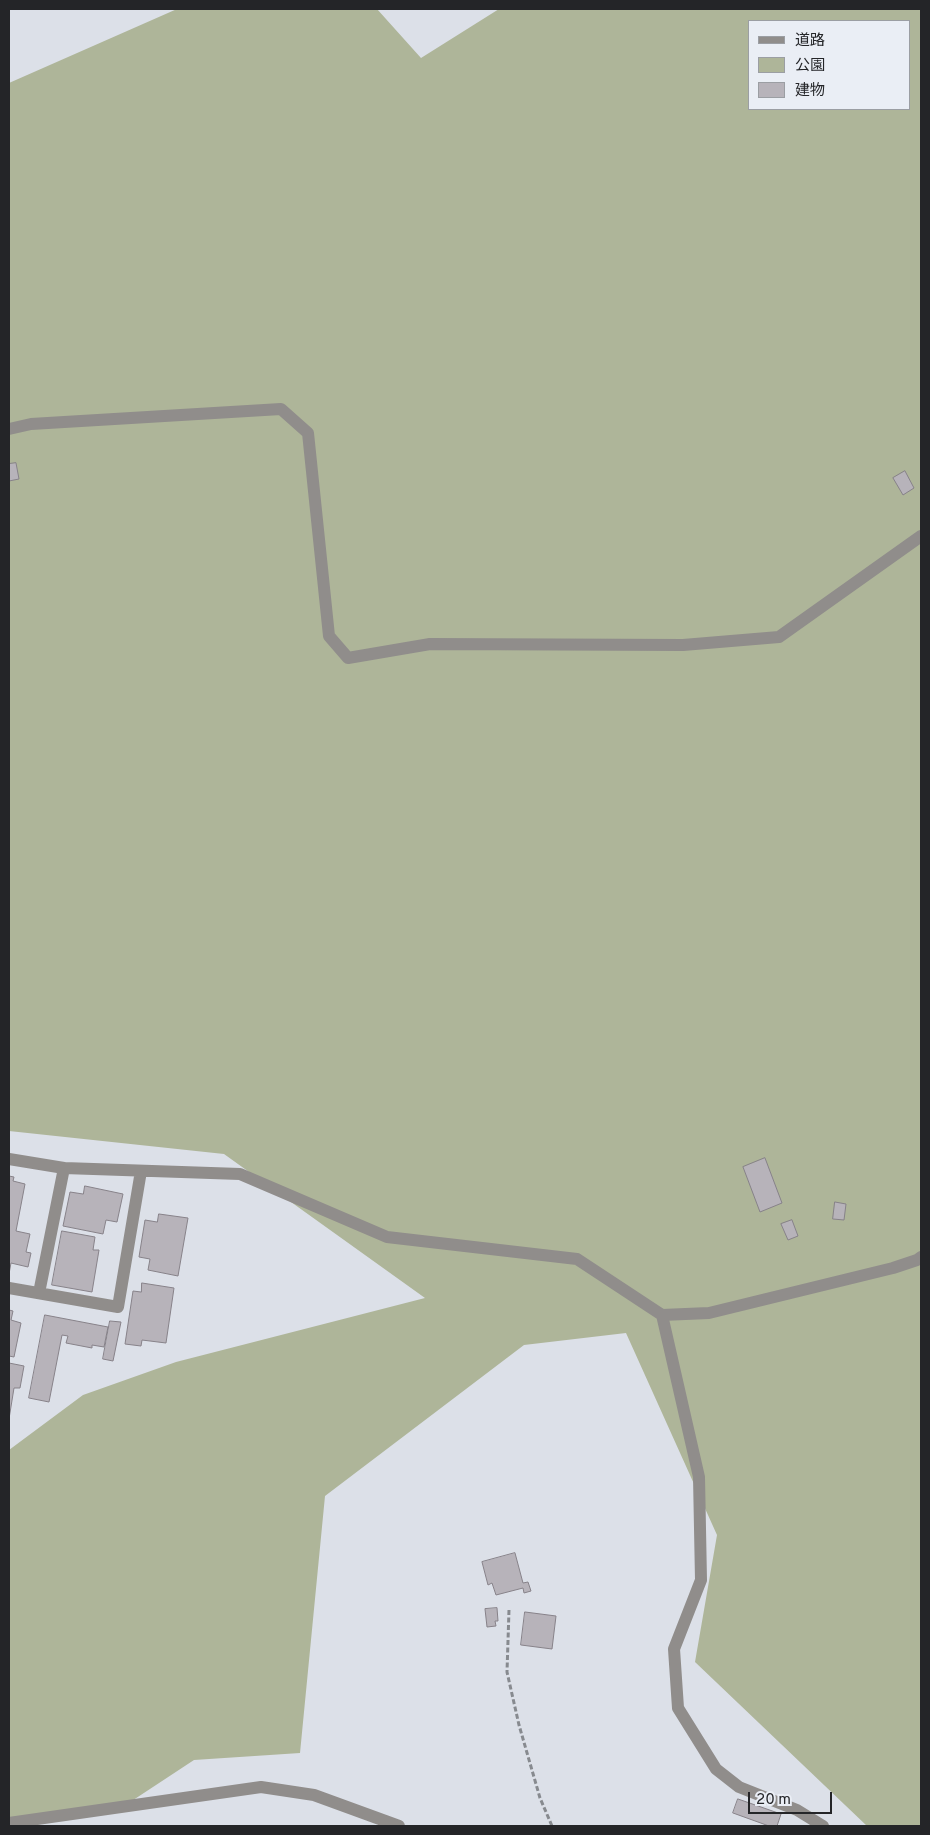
<!DOCTYPE html>
<html>
<head>
<meta charset="utf-8">
<style>
	body { margin:0 }
	#map { position:relative; width:930px; height:1835px; overflow:hidden; background:#dce0e8; font-family:Overpass,"Noto Sans JP",sans-serif }
	canvas { display:block }
	.frame { position:absolute; inset:0; border:10px solid #242528; pointer-events:none }
	.legend { position:absolute; left:748px; top:20px; width:162px; height:90px; box-sizing:border-box; background:#eaeef5; border:1px solid #9b9ea3; margin:0; padding:6px 9px; list-style:none; font-size:15px; color:#242528 }
	.legend li { display:flex; align-items:center; gap:10px; height:25px }
	.legend b { width:25px; border:1px solid #9b9ea3 }
	.scale { position:absolute; left:748px; top:1792px; width:84px; height:22px; box-sizing:border-box; border:2px solid #242528; border-top:0; padding-left:6px; font-size:15px; line-height:18px; white-space:nowrap; color:#242528; -webkit-text-stroke:4px #eaeef5; paint-order:stroke }
</style>
</head>
<body>
<div id="map">
<canvas width="930" height="1835"></canvas>
<div class="frame"></div>
<ul class="legend">
<li><b style="height:6px;background:#908d8b"></b>道路</li>
<li><b style="height:14px;background:#aeb599"></b>公園</li>
<li><b style="height:14px;background:#b7b3ba"></b>建物</li>
</ul>
<div class="scale">20 m</div>
</div>
<script>
const c = document.querySelector('canvas').getContext('2d');
c.lineJoin = 'round';
function fill(path, color) {
  c.fillStyle = color;
  c.fill(path, 'evenodd');
}
function strokePath(path, color, width, dash) {
  c.strokeStyle = color;
  c.lineWidth = width;
  c.lineCap = dash ? 'butt' : 'round';
  c.setLineDash(dash || []);
  c.stroke(path);
}
const green = new Path2D(`
	M177 9H377L421 58 499 9H921V1826H867L695 1662 717 1535 626 1333 524 1345 325 1496 300 1753 194 1760 115 1812 9 1826V1450L83 1395 176 1362 425 1298 224 1154 9 1131V618L10 615 9 612V83ZM749 21H909V109H749Z`);
const building = new Path2D(`
	M16 463 19 479 9 481V464Z
	M905 471 914 488 903 495 893 478Z
	M765 1158 782 1203 760 1212 743 1167Z
	M9 1176 14 1177 13 1181 25 1184 16 1231 30 1234 26 1252 31 1253 28 1267 11 1263 9 1274Z
	M85 1186 123 1194 117 1222 106 1220 103 1234 63 1226 70 1192 83 1194Z
	M835 1202 846 1204 844 1220 833 1219Z
	M159 1214 188 1218 178 1276 148 1270 150 1259 139 1257 145 1220 157 1222Z
	M792 1220 798 1236 788 1240 781 1224Z
	M62 1231 95 1237 93 1250H99L92 1292 52 1285Z
	M142 1283 174 1288 166 1343 142 1340 141 1346 125 1344 133 1291 141 1292Z
	M9 1310 13 1311 11 1320 21 1323 14 1357 9 1356Z
	M45 1315 108 1327 104 1347 92 1345V1348L66 1343 68 1336 62 1335 49 1402 29 1398Z
	M110 1321 121 1322 113 1361 103 1359Z
	M9 1363 24 1366 20 1388H14L9 1419Z
	M515 1553 523 1583 528 1582 531 1591 524 1593 523 1588 496 1595 492 1583 488 1585 482 1562Z
	M497 1608 498 1621H495L496 1626 487 1627 485 1609Z
	M525 1612 556 1616 552 1649 521 1645Z
	M738 1799 781 1814 777 1826H769L733 1813Z`);
const path = new Path2D(`
	M509 1610 507 1672 519 1725 540 1798 552 1826`);
const minor = new Path2D(`
	M9 429 31 424 281 409 308 433 329 636 348 658 430 644 683 645 779 637 921 536
	M9 1159 64 1168 240 1174 387 1237 577 1259 662 1315 709 1313 893 1268 917 1260 921 1257
	M9 1288 118 1307 141 1171
	M39 1293 64 1168
	M662 1315 699 1477 701 1580 674 1649 678 1708 716 1769 739 1787 797 1810 823 1826
	M9 1823 261 1787 314 1795 399 1826`);
fill(green, '#aeb599');
fill(building, '#b7b3ba');
strokePath(building, '#878289', 1);
strokePath(path, '#878a8f', 3, [5, 2.5]);
strokePath(minor, '#908d8b', 12);
</script>
</body>
</html>
